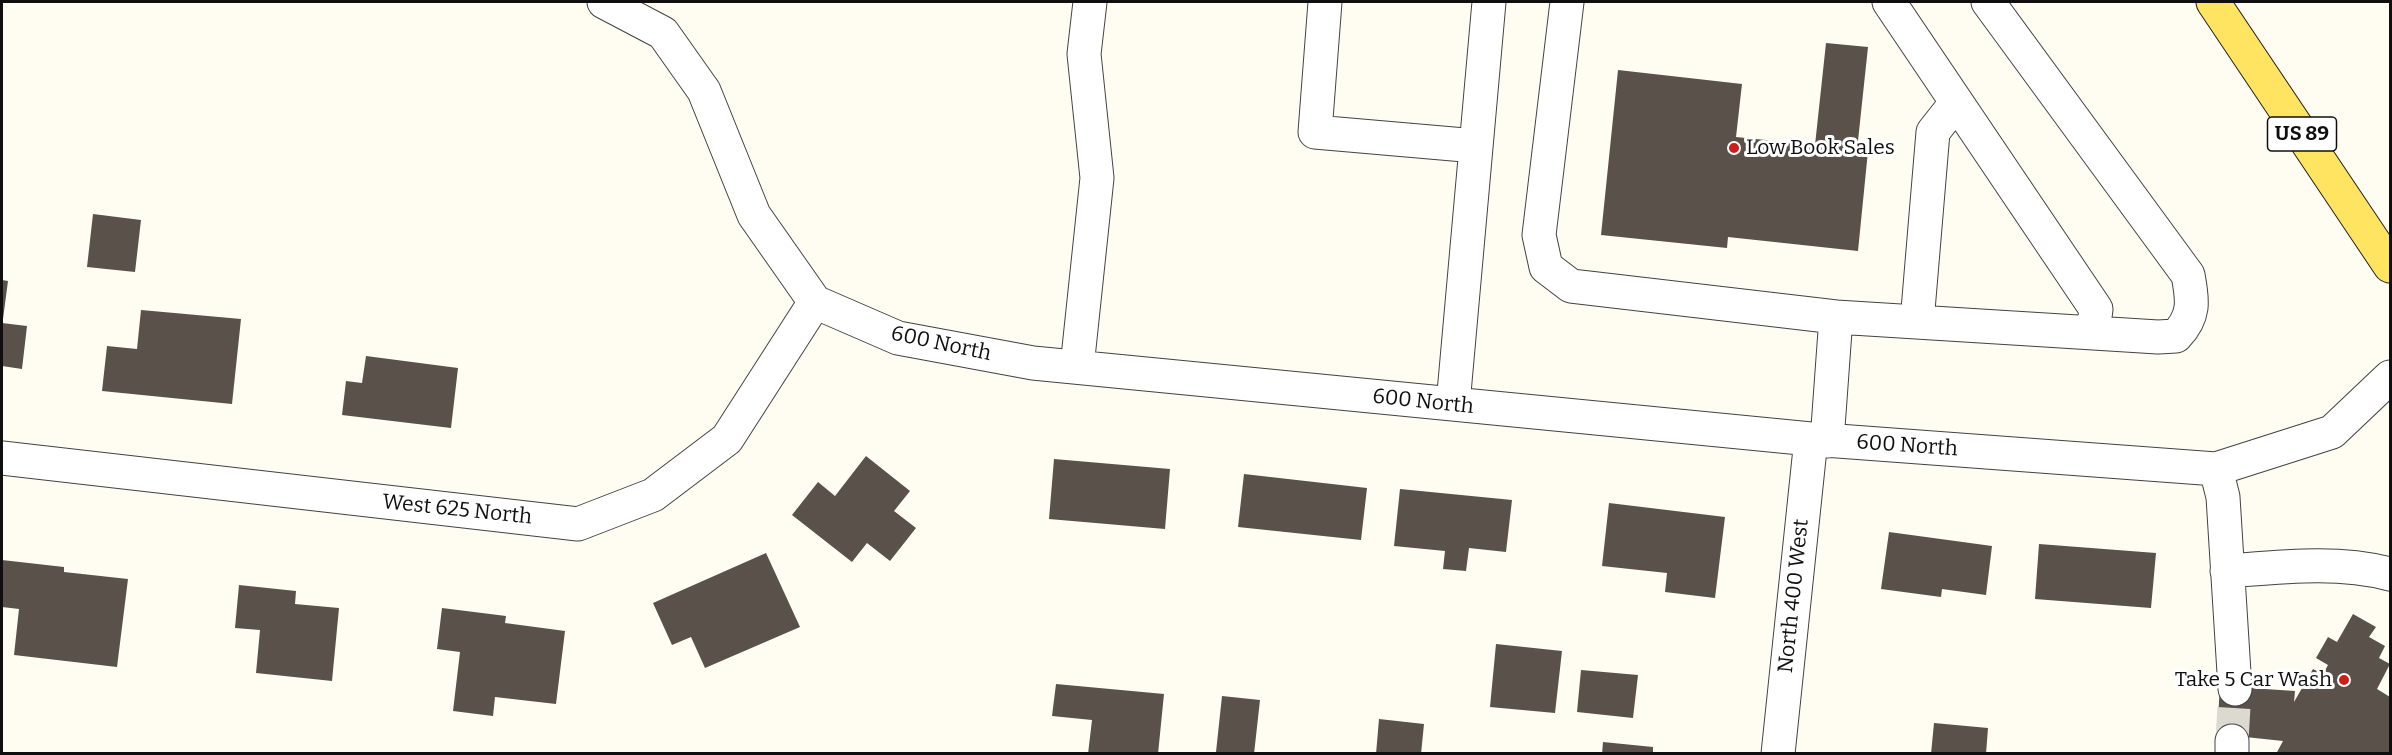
<!DOCTYPE html>
<html>
<head>
<meta charset="utf-8">
<style>
	body { margin:0 }
	#map { position:relative; width:2392px; height:755px; overflow:hidden; background:#fffdf2; font-family:Bitter,serif }
	canvas { display:block }
	.frame { position:absolute; inset:0; border:3px solid #0f0f0f; pointer-events:none }
</style>
</head>
<body>
<div id="map">
<canvas width="2392" height="755"></canvas>
<div class="frame"></div>
</div>
<script>
const c = document.querySelector('canvas').getContext('2d');
c.lineJoin = 'round';
function fill(path, color) {
  c.fillStyle = color;
  c.fill(path, 'evenodd');
}
function strokePath(path, color, width, dash) {
  c.strokeStyle = color;
  c.lineWidth = width;
  c.lineCap = dash ? 'butt' : 'round';
  c.setLineDash(dash || []);
  c.stroke(path);
}
function label(font, color, halo, rows, align = 'center') {
  c.font = font + ' Bitter,serif';
  c.lineWidth = 6;
  c.setLineDash([]);
  c.textBaseline = 'middle';
  c.strokeStyle = halo;
  c.fillStyle = color;
  for (const [text, x, y, turn = 0] of rows) {
    c.save();
    c.translate(x, y);
    c.rotate((+turn || 0) * Math.PI / 180);
    c.textAlign = isNaN(turn) ? turn : align;
    if (halo) c.strokeText(text, 0, 0);
    c.fillText(text, 0, 0);
    c.restore();
  }
}
const building = new Path2D(`
	M1826 43 1868 47 1857 150 1868 151 1858 251 1728 237 1727 248 1601 235 1618 70 1742 84 1736 137 1815 145Z
	M93 214 141 220 135 272 87 267Z
	M2 280 8 281 3 319H2Z
	M141 310 241 319 232 404 102 391 107 346 137 349Z
	M2 323 27 326 22 369 2 366Z
	M366 356 458 368 451 428 342 415 346 381 362 383Z
	M866 456 910 491 894 511 916 528 890 561 867 543 852 562 792 515 818 482 835 496Z
	M1054 459 1170 469 1165 529 1049 519Z
	M1244 474 1367 488 1361 540 1238 527Z
	M1400 489 1512 500 1506 552 1469 548 1466 571 1443 569 1445 551 1394 546Z
	M1609 503 1725 517 1715 598 1665 592 1667 573 1602 566Z
	M1889 532 1992 546 1986 595 1942 589 1941 597 1881 589Z
	M2039 544 2156 553 2151 608 2035 599Z
	M766 553 800 627 705 668 691 637 672 645 653 603Z
	M2 560 64 567V572L128 579 117 667 14 655 19 609 2 607Z
	M239 585 296 591 295 604 339 608 332 681 256 673 260 630 235 628Z
	M442 608 506 616 505 623 565 631 556 704 495 697 493 716 453 711 460 652 437 649Z
	M2353 614 2376 627 2369 637 2385 646 2379 658 2390 664 2377 689 2390 697V754H2276L2283 741 2217 734 2220 686 2295 691 2294 702 2313 669 2323 674 2328 665 2316 658 2328 637 2337 642Z
	M1496 644 1562 651 1555 713 1490 707Z
	M1581 670 1638 675 1633 718 1577 712Z
	M1056 684 1164 694 1158 754H1088L1092 720 1052 716Z
	M1222 696 1260 700 1254 754 1216 752Z
	M1379 719 1424 724 1421 754H1376Z
	M1934 723 1988 728 1986 754H1931Z
	M1603 742 1653 747V754H1602Z`);
const minorTunnel = new Path2D(`
	M2232 741 2235 689`);
const minor = new Path2D(`
	M604 2 663 33 704 91 754 215 815 302 898 338 1033 363 1811 439 2216 469 2332 432 2390 377
	M1325 2 1315 132 1476 146
	M1567 2 1539 235 1546 267 1571 286 1836 317 1827 441
	M1889 2 2096 309 2093 333
	M1836 317 2158 337 2176 336C2195 316 2193 301 2188 275L1988 2
	M1917 322 1933 132 1956 103
	M1077 367 1097 178 1084 54 1090 2
	M1453 404 1489 2
	M2 458 578 524 653 495 727 439 815 302
	M2216 469 2223 497 2235 689
	M2227 571C2280 567 2338 560 2390 574
	M1778 754 1811 439
	M2232 754V741`);
const major = new Path2D(`
	M2213 2 2390 266`);
const markers = [
	[1734,148,6,"#cd1e1a"],
	[2344,680,6,"#cd1e1a"]
];
const shields = [
	[2302,134,69]
];
const shieldNames = [
	["US 89",2302,134]
];
const poiNames = [
	["Low Book Sales",1746,148],
	["Take 5 Car Wash",2332,680,"right"]
];
const streetNames = [
	["600 North",941,344,12],
	["600 North",1423,402,6],
	["600 North",1907,446,4],
	["West 625 North",457,510,6],
	["North 400 West",1794,596,-84]
];
fill(building, '#59514a');
strokePath(minorTunnel, '#dbd9d0', 33, [33, 16]);
strokePath(minor, '#424242', 35);
strokePath(major, '#202020', 35);
strokePath(minor, '#fff', 33);
strokePath(major, '#ffe462', 33);
for (const [x, y, r, color] of markers) {
  const dot = new Path2D();
  dot.arc(x, y, r, 0, 2 * Math.PI);
  c.fillStyle = color;
  c.fill(dot);
  strokePath(dot, '#fff', 2);
}
for (const [x, y, w] of shields) {
  const box = new Path2D();
  box.roundRect(x - w / 2, y - 17, w, 34, 4.5);
  c.fillStyle = '#fff';
  c.fill(box);
  strokePath(box, '#0f0f0f', 1.5);
}
label('bold 20px', '#0f0f0f', null, shieldNames);
label('21px', '#0f0f0f', '#fff', poiNames, 'left');
label('21px', '#0f0f0f', '#fff', streetNames);
</script>
</body>
</html>
